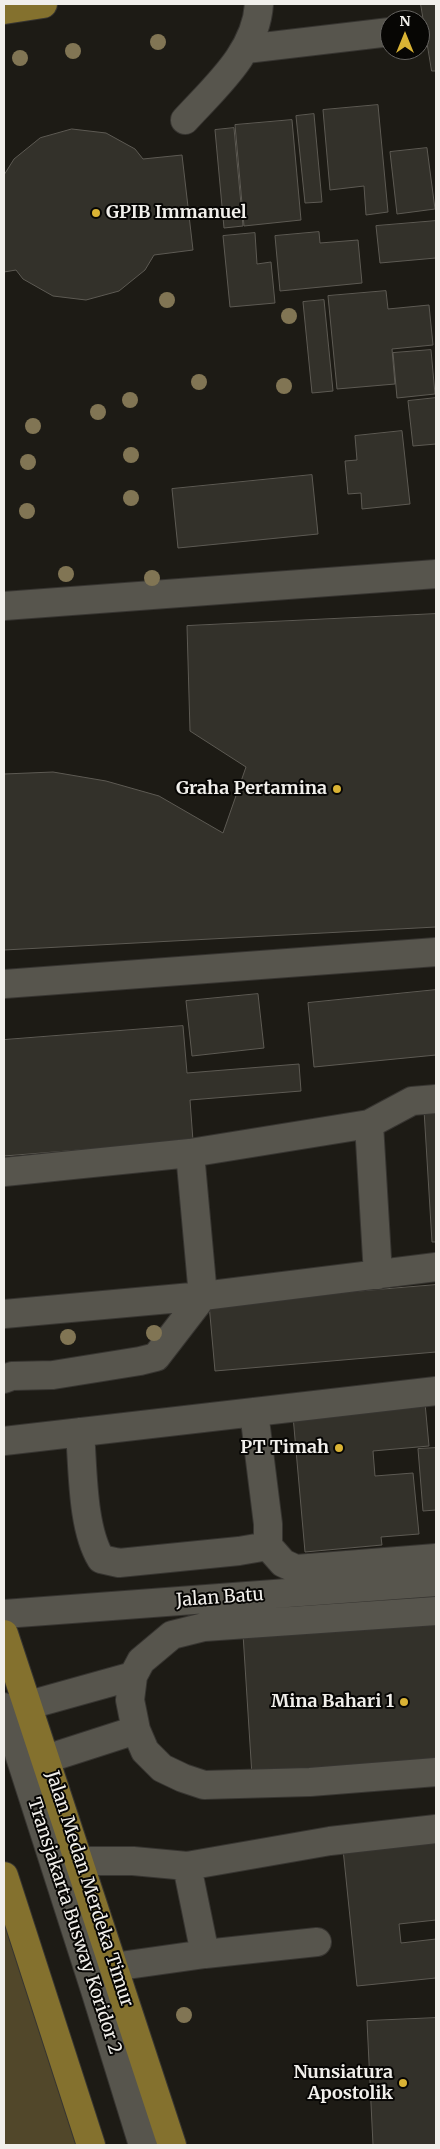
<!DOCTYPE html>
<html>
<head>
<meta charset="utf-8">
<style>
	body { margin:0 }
	#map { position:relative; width:440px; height:2149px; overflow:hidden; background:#1d1b15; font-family:Merriweather,serif }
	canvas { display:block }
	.frame { position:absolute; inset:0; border:5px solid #f1efeb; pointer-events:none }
	.north { position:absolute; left:380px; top:10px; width:50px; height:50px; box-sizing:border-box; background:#070604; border:1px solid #656360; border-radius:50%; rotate:0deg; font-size:14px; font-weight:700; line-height:20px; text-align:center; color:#f1efeb }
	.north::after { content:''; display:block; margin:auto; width:18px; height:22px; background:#dab334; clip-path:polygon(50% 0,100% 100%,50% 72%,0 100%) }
</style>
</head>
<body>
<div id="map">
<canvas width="440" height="2149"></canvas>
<div class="frame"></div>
<div class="north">N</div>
</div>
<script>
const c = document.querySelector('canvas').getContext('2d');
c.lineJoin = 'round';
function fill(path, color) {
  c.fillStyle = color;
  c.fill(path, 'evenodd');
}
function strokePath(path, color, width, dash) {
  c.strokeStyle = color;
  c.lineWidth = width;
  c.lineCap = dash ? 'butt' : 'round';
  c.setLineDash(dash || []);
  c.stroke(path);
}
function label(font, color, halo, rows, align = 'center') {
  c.font = font + ' Merriweather,serif';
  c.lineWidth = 4;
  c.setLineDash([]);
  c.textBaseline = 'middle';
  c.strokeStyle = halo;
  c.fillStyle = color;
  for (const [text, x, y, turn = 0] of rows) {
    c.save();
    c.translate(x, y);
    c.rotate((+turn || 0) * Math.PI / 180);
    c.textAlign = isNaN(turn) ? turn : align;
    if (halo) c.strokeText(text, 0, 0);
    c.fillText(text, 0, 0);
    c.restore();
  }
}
const forest = new Path2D(`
	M4 1873 91 2145H4Z`);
const building = new Path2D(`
	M421 4H436V71H432Z
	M378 105 388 212 366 215 364 186 330 190 323 110Z
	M314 114 322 202 305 203 296 116Z
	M292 120 301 220 244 226 235 125Z
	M234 128 243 226 224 228 215 130Z
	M72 129 106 133 135 149 143 159 182 155 193 250 154 255 145 270 119 291 86 300 53 296 23 279 16 270 4 272V175L14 159 40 138Z
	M427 148 435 209 397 214 390 152Z
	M436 221V258L380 263 376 226Z
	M319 232 320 243 358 240 362 283 280 291 275 236Z
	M255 233 257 264 271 262 275 303 230 307 223 236Z
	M386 291 388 309 429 305 433 345 392 349 395 384 337 389 328 296Z
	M324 300 333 391 312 393 303 302Z
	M431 350 435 394 397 398 393 353Z
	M436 398V444L413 446 408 401Z
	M402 431 410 504 362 509 361 493 348 494 345 461 357 460 355 436Z
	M312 475 318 534 178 548 172 489Z
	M436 614V927L4 950V774L53 772 106 781 159 796 223 833 246 767 190 731 187 626Z
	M436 990V1055L314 1067 308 1003Z
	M258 994 264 1048 192 1056 186 1001Z
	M183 1026 187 1073 299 1064 301 1091 190 1100 193 1141 4 1156V1040Z
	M436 1109V1242H432L424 1110Z
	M436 1285V1352L215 1371 209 1304Z
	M425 1403 429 1446 373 1451 375 1476 413 1473 419 1534 381 1537 382 1545 305 1552 293 1416Z
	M436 1448V1510L423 1511 418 1449Z
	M436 1622V1765L252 1776 243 1634Z
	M436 1839V1920L399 1924 401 1943 436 1939V1978L357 1986 343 1849Z
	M436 2018V2145H373L367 2021Z`);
const minor = new Path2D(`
	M246 49 390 32
	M185 120C216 86 256 52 259 4
	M4 606 436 574
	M4 984 436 952
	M369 1124 378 1275
	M4 1172 190 1153 369 1124 412 1101 436 1099
	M4 1314 203 1296 436 1267
	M4 1379 12 1376 53 1375 140 1361 156 1357 203 1296 190 1153
	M80 1432C83 1470 82 1528 101 1559L119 1563 239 1551 268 1546V1524L254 1412
	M4 1441 436 1391
	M268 1546 283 1563 296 1569 436 1558
	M4 1614 436 1582
	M133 1676 130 1700 136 1730
	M29 1705 133 1676 141 1661 172 1635 204 1627 436 1611
	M4 1707 95 1990 143 2145
	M46 1759 136 1730 145 1751 162 1768 183 1778 204 1785 310 1782 436 1772
	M78 1861H133L187 1866 205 1954 113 1967
	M187 1866 330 1841 436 1829
	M205 1954 317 1942`);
const major = new Path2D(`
	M4 10 43 4
	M4 1634 172 2145
	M4 1876 91 2145`);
const trees = [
	[158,42],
	[73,51],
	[20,58],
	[167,300],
	[289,316],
	[199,382],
	[284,386],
	[130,400],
	[98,412],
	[33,426],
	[131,455],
	[28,462],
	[131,498],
	[27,511],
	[66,574],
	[152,578],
	[154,1333],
	[68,1337],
	[184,2015]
];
const markers = [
	[96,213,5,"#dab334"],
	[337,789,5,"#dab334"],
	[339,1448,5,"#dab334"],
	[404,1702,5,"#dab334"],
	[403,2083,5,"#dab334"]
];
const poiNames = [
	["GPIB Immanuel",106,213,"left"],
	["Graha Pertamina",327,789],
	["PT Timah",329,1448],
	["Mina Bahari 1",394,1702],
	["Nunsiatura",393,2073],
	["Apostolik",393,2094]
];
const streetNames = [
	["Jalan Batu",220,1598,-4],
	["Jalan Medan Merdeka Timur",89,1889,72],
	["Transjakarta Busway Koridor 2",74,1926,72]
];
fill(forest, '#51472a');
fill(building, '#33312a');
strokePath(building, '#5d5a53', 1);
strokePath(minor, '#373531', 30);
strokePath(major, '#373531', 30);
strokePath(minor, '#57554d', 28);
strokePath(major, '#84712e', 28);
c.fillStyle = '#817554';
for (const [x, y] of trees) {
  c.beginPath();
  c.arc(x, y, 8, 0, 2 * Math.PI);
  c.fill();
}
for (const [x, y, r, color] of markers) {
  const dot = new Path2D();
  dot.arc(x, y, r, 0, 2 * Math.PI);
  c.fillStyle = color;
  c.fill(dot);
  strokePath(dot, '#070604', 2);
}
label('bold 18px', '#f1efeb', '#070604', poiNames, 'right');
label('18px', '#f1efeb', '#070604', streetNames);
</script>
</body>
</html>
